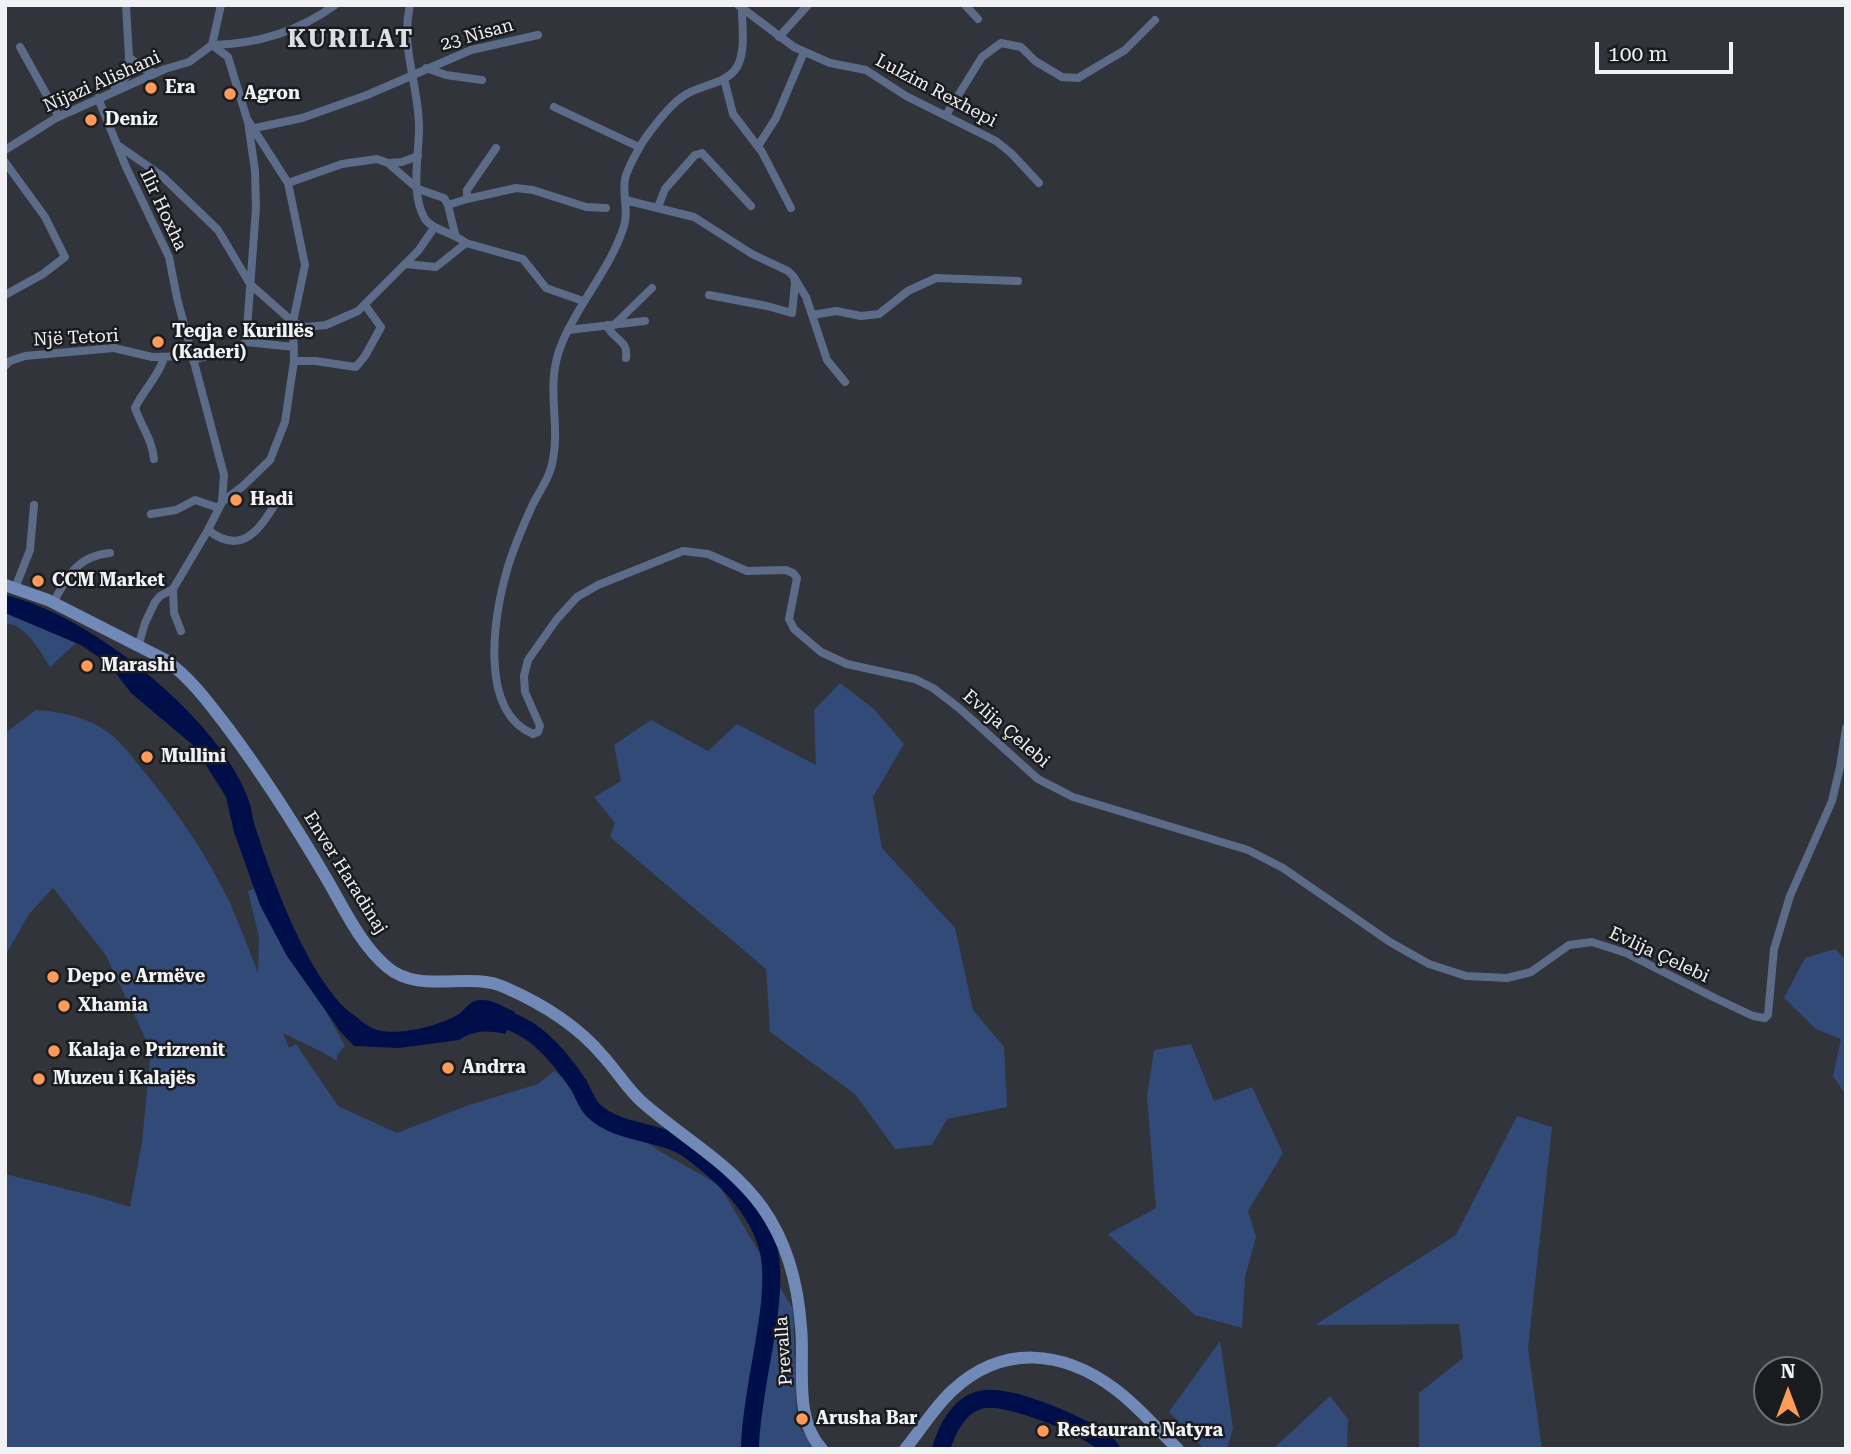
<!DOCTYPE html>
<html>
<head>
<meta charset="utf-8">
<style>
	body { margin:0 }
	#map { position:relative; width:1851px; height:1454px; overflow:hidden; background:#31343a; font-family:"Roboto Serif",serif }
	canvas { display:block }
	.frame { position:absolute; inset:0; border:7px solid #f0f2f6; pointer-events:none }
	.north { position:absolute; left:1753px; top:1356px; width:70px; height:70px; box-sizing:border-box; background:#1a1b1e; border:2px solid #707174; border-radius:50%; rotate:0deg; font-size:19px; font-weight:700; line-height:28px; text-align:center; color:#f0f2f6 }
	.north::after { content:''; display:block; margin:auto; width:24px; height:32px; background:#ff9b59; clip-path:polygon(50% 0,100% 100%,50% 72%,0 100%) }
	.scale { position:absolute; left:1595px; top:42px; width:138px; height:32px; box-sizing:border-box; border:4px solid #f0f2f6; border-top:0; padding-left:9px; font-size:21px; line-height:24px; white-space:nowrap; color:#f0f2f6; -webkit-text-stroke:5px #1a1b1e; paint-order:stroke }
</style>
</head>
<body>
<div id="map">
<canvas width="1851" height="1454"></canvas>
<div class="frame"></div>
<div class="north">N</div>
<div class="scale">100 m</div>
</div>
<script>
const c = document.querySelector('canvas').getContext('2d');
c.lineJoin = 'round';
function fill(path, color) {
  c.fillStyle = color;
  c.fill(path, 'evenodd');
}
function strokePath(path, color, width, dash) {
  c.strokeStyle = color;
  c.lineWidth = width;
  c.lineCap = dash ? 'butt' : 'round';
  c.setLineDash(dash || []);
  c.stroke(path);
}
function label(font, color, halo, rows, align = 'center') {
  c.font = font + ' "Roboto Serif",serif';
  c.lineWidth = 5;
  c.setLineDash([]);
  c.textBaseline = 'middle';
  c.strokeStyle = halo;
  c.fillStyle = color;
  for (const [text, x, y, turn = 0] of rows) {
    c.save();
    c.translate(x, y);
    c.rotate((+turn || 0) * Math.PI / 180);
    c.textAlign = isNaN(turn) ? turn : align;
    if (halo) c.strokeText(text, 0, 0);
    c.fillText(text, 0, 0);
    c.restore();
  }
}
const green = new Path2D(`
	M5 613 15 616 76 643 50 667C39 650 27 625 5 623Z
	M840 683 874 709 904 744 873 797 882 848 955 928 973 1010 1004 1047 1007 1107 947 1119 932 1145 895 1149 855 1094 770 1032 766 969 610 837 615 823 594 797 621 781 614 745 651 720 708 751 737 724 816 765 814 710Z
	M36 710C64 712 93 718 115 738 126 748 136 762 146 774 179 814 208 857 230 903 240 926 249 950 258 973L259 937 248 891 256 888 287 956 323 1006 345 1046 337 1055V1061C321 1050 300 1042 283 1033L289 1048 296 1044 338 1106 397 1133 466 1106 538 1084 554 1071 656 1149 719 1185 793 1309 797 1424 816 1449H5V1174L94 1196 130 1207 142 1142 151 1050 105 954 53 888 29 914 5 956V733Z
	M1835 949 1846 960V1095L1833 1076 1841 1039 1816 1029 1784 998 1805 958Z
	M1191 1044 1214 1101 1252 1087 1283 1153 1248 1211 1256 1237 1245 1277 1242 1328 1195 1315 1108 1234 1156 1208 1147 1096 1154 1050Z
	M1517 1116 1552 1127 1528 1348 1542 1449H1419V1393L1463 1358 1459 1324 1315 1325 1456 1235Z
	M1220 1341 1233 1428 1227 1449H1204L1169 1412Z
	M1330 1396 1348 1419 1347 1449H1273Z`);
const water = new Path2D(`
	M5 595C88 613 221 719 249 801 252 809 252 818 255 826 271 877 309 980 351 1013 359 1019 368 1027 377 1030 398 1036 440 1026 459 1014 466 1009 470 1000 480 1000 492 999 504 1007 515 1012L505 1034C490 1030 473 1030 459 1040L399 1048 354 1046 340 1031 287 956 260 905 234 832 226 797 194 746 131 693 109 664 81 645 5 613Z`);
const river = new Path2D(`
	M488 1017C529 1019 557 1053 578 1084 584 1093 586 1104 594 1111 619 1135 663 1130 691 1151 723 1175 755 1205 767 1244 779 1281 763 1347 757 1386 754 1407 750 1427 750 1449
	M941 1449C947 1429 959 1405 980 1400 1006 1392 1093 1428 1111 1449`);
const minor = new Path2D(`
	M126 5 129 57 144 69 155 73
	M410 5C400 49 419 85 419 128 419 155 410 194 425 219 431 229 454 233 466 243
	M738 5 794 47 830 63 866 70 906 96 996 141 1011 153 1039 183
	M965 5 978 19
	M742 10C742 27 746 51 737 67 725 86 698 84 682 97 669 106 646 135 638 150 634 158 627 169 625 179 622 194 629 211 624 226 611 268 579 302 562 343 543 388 563 424 551 468 547 482 538 493 532 506 523 526 513 549 507 570 494 616 478 711 533 734L538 732 540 726 525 692 524 676 528 660 557 619 577 597 598 585 683 551 708 554 747 571 786 570 793 573 797 578 789 619 794 629 821 652 847 664 915 679 933 688 959 708 1038 779 1073 797 1248 850 1283 868 1390 942 1429 964 1466 976 1507 978 1531 972 1569 945 1592 942 1626 953 1715 998 1753 1016 1765 1018 1768 1015 1774 949 1790 896 1832 801 1840 767 1846 728
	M779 37 808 5
	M212 45C258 44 298 32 335 5
	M212 45 221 5
	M20 47 59 117
	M426 68 446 75 482 80
	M724 79 733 114 762 152 791 208
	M115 87 127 76 129 57
	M98 98 126 167 169 257 177 298 224 475 222 502
	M554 107 639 147
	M946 115 982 57 1001 43 1021 47 1035 61 1062 77 1078 78 1125 50 1155 20
	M255 128 302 118 367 95 471 50 538 35
	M119 146 162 176 218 230 250 284 293 322 306 327 326 325 358 311 418 251 434 228
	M758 146 776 118 804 52
	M5 150 56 118 165 69 189 62 212 45
	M5 162 45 217 65 257 43 274 5 295
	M388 163 402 162 418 156
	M288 183 342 164 377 159 388 163 418 189 444 198 448 205 455 234
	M467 199 516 188 533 190 586 207 606 208
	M625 200 694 217 752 254 788 271 794 277 795 284 792 313 767 306 709 295
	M448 205 467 199V190L496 148
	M658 207 665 189 695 155 702 153 751 206
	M405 264 436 267 466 243 523 259 546 288 583 301
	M795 279 806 297 827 360 845 382
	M812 315 836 311 861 316 879 314 908 291 936 278 1018 281
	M607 325C612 340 629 339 626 358
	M614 325 652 288
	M568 330 645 321
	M246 342 256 208 255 171 248 122
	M193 360 238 348 246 342 294 347
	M294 361H315L356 367 365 356 381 327 365 305
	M5 366 10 361 25 356 114 348 152 357 192 356
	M154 459C152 439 141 426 135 408 143 391 156 379 163 361L160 358
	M151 514 176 510 195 500 219 508
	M208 530C242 557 260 529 277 501
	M15 588 30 550 34 505
	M173 589 174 613 181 631
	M53 603C68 576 77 556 110 553
	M138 647 145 623 155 602 160 596 173 589 208 530 222 502 243 486 270 460 285 422 294 361 293 322 305 265 288 183 247 119 228 57 212 45`);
const secondary = new Path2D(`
	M5 585 48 600 164 659C190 677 209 703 228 728 263 775 295 825 325 876 343 906 359 943 387 967 420 995 467 971 504 987 541 1003 577 1025 603 1056 617 1071 627 1089 642 1102 683 1138 730 1163 762 1207 787 1242 798 1284 801 1327 805 1366 793 1418 822 1449
	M905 1449C921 1430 934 1407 953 1390 1003 1344 1063 1350 1115 1389 1138 1406 1157 1429 1178 1449`);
const markers = [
	[151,88,7,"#ff9b59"],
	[230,94,7,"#ff9b59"],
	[91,120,7,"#ff9b59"],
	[158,342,7,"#ff9b59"],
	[236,500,7,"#ff9b59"],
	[38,581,7,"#ff9b59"],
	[87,666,7,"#ff9b59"],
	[147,757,7,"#ff9b59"],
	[53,977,7,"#ff9b59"],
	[64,1006,7,"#ff9b59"],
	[54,1051,7,"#ff9b59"],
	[448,1068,7,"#ff9b59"],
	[39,1079,7,"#ff9b59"],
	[802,1419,7,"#ff9b59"],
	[1043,1431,7,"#ff9b59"]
];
const streetNames = [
	["23 Nisan",477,35,-16],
	["Nijazi Alishani",102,82,-24],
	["Lulzim Rexhepi",936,91,28],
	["Ilir Hoxha",163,210,65],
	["Një Tetori",76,338,-3],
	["Evlija Çelebi",1006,729,41],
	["Enver Haradinaj",345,873,58],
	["Evlija Çelebi",1659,955,25],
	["Prevalla",784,1351,-94]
];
const poiNames = [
	["Era",165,88],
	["Agron",244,94],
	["Deniz",105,120],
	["Teqja e Kurillës",172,332],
	["(Kaderi)",172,353],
	["Hadi",250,500],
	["CCM Market",52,581],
	["Marashi",101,666],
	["Mullini",161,757],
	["Depo e Armëve",67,977],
	["Xhamia",78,1006],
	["Kalaja e Prizrenit",68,1051],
	["Andrra",462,1068],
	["Muzeu i Kalajës",53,1079],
	["Arusha Bar",816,1419],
	["Restaurant Natyra",1057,1431]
];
const districtNames = [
	["KURILAT",351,40]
];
fill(green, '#324a78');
fill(water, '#000e4a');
strokePath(river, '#000e4a', 18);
strokePath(minor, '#5b6b88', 8);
strokePath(secondary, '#7089b7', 12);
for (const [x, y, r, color] of markers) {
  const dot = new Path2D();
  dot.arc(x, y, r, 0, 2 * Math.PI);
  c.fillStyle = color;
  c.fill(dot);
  strokePath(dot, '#1a1b1e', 2.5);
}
label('18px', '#f0f2f6', '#1a1b1e', streetNames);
label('bold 18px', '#f0f2f6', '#1a1b1e', poiNames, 'left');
c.letterSpacing = '2px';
label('bold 24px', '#dadfe6', '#1a1b1e', districtNames);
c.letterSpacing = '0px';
</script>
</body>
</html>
